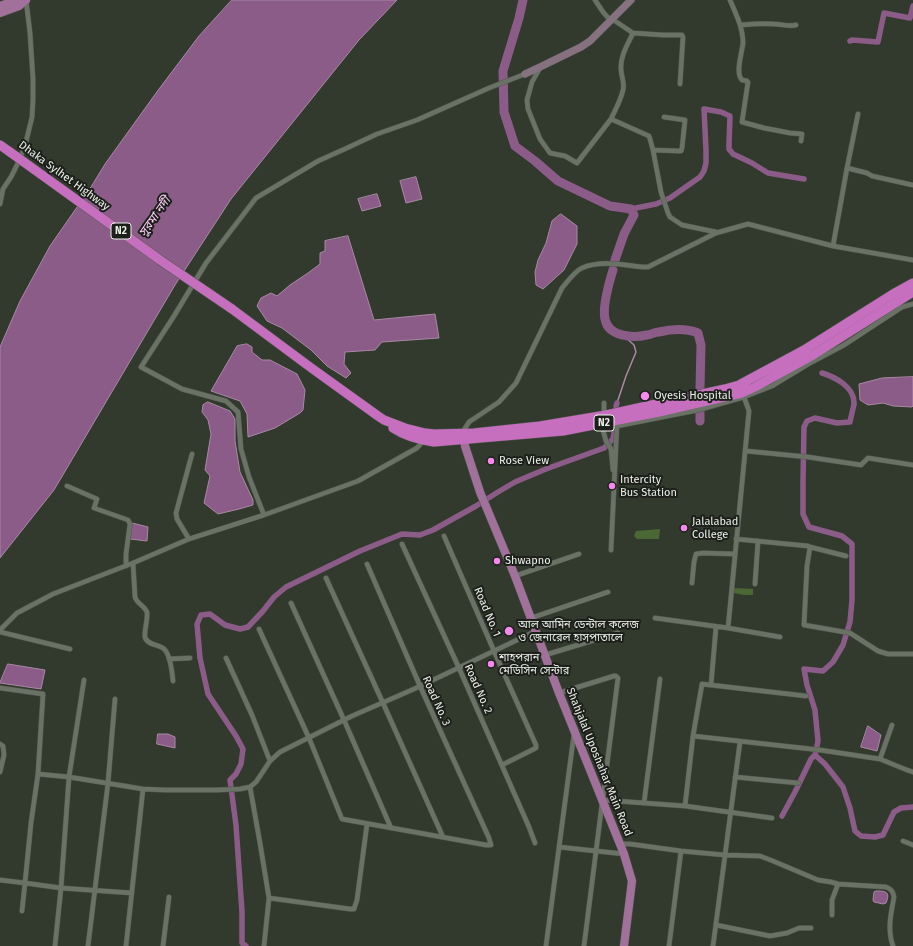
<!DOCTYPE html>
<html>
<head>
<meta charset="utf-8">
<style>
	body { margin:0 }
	canvas { display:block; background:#32392d }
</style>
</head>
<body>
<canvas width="913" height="946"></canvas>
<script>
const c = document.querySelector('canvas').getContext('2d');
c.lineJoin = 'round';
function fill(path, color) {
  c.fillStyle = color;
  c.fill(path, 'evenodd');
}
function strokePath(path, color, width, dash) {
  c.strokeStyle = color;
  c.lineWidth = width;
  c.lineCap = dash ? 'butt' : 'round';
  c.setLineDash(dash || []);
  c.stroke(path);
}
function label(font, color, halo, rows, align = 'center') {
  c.font = font + ' "Fira Sans","Noto Sans Bengali",sans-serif';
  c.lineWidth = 4;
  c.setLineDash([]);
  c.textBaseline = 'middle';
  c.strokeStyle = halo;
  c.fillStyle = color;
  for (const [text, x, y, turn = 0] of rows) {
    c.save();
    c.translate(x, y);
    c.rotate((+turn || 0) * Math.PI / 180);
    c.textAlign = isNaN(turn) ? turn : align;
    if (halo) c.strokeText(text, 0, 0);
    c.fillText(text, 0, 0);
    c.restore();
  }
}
const green = new Path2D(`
	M660 529 659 539H637L634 536 636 531Z
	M734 588 753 589V595H744L734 593Z`);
const water = new Path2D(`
	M232 0H397L359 40 231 199 175 285 54 490 0 558V347L20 301 50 246 91 187 105 164 159 89 199 36Z
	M416 177 422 199 406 203 400 181Z
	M377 194 381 206 362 211 358 199Z
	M561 214 577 226V244L564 270 543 289 536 285 535 272 538 260 546 243 552 221Z
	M348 236 374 320 435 314 439 338 382 342 375 350 345 352 344 364 351 373 346 378 327 366 311 350 282 328 267 321 257 306 261 298 271 293 277 296 290 285 308 273 320 264V253L325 251V241Z
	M247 344 252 347V352L262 360H270L297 374 305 390 303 410 300 413 275 428 248 437 247 414 240 401 211 391 237 346Z
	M913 377V406L912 407 893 406 883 403 868 405 860 400 859 384 882 378Z
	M208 402 230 411 235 419V441L240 472 253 500V505L239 509 218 514 204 503 210 476 205 470 211 434 208 420 202 412 203 405Z
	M132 523 148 527 147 541 130 539Z
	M8 664 45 670 41 689 0 683Z
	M868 726 881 735 877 751 861 747Z
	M158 734H168L175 737V748L157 744Z
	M876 891C885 891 891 891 886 903L883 904 874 902 873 900 874 892Z`);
const stream = new Path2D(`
	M617 403 626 376 636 352 634 345 624 336`);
const canal = new Path2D(`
	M850 41 852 40 878 42 884 13 910 18 913 6
	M631 209 656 204 670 198 700 177 704 171 706 163V150L704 109 721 112 730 116 729 144V149L733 154 752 163 768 173 804 179
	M616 406 617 403
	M815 755 825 764 843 787 850 808 855 831 861 836 875 837 883 835 894 812 901 808 913 807
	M782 816 795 792 811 759 815 755 818 741 815 710 807 685 804 669 823 671 833 662 843 645 850 622 852 600V544L842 536 809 527 803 514V481L804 427 807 421 815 418 837 423 850 422C851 416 853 410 854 404 855 387 835 377 822 373
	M246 946 242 943V912L236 825 230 780 236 774 241 764 243 749 236 736 208 694 200 658 197 624 201 615 210 614 225 625 240 629 248 627 263 611 274 597 286 587 360 551 402 534 420 535 433 530 476 506 498 492 515 482 546 469 604 448 613 439 615 427`);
const river = new Path2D(`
	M523 0 519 18 503 71 504 112 515 146 535 161 558 181 610 206 631 209 634 215 624 234 615 260
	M613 270C609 283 602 306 605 319 608 337 633 338 647 335 651 335 654 332 659 332 672 329 685 328 698 333L701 345 700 389
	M700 412V421`);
const street = new Path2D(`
	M595 0 603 12 610 20
	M730 0C736 14 743 28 743 43 742 53 735 73 742 80L747 81 748 82 742 122 764 128 790 133 802 134 801 141
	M612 19 633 33C628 44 620 56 621 69 621 76 625 83 623 90 621 100 615 110 611 119L649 136 650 139 653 150 661 192 668 213 670 217 682 225 716 232
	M740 25C751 24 762 23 774 24 782 24 788 27 796 25
	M633 33 663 35H682L683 37 680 84
	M540 68 532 82 527 100 528 109 540 139 550 153 565 156 577 163 611 119
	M653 150 679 151H681L682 148 685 120 664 117
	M847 168 867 173 872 176 913 185
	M0 204 3 189 11 177 17 165 25 146 32 117 33 100V79L30 33 26 0
	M833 246 847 168 858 114
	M604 410V403
	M617 426 698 410 744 397 772 386 810 363 844 345 902 307 913 304
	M603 430 606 441 611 449 613 470
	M464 433V430L469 422 499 402 516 383 562 288C567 282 575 271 582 268 601 260 623 265 642 267H648L716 233 748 224 833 246 913 260
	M746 451 808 457 861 465 868 458 913 465
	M67 486 97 499 94 508 128 520 130 524 126 554V566
	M264 515 249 477 241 449 238 412 226 401 182 389 141 367 174 316 206 263 256 198 318 161 347 148 377 134 417 120 489 88 525 74
	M444 536 494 651 536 745V748L502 765
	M189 539 177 519 176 513 192 454
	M736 539 808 546 810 547 846 556
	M402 544 459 668 529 827 535 843
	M810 547 807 566 804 625 850 633 878 651 888 654H913
	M611 550 617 424
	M133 563 135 597C137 604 144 605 147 612 148 619 144 631 145 637 147 646 161 644 165 650 171 657 172 672 173 681
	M515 576 579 554
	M326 578 383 703 443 837
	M692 583 694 562 696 554 703 553 735 554
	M755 584 758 541
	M291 603 344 720 391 828
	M531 618 608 592
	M655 618 728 628 780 637
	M728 628 749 411 743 394
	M259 629 309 738 342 819 486 845H491L489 838 420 686 367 564
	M0 630 17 613 53 594 133 563 189 539 264 515 358 481 417 448 424 440
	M0 632 70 649
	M545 655 618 633
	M226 658 252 715 270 761
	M169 659 190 658
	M711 685 716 627
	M0 688 43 694 38 774 31 823 25 883 61 888 132 893
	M559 693 614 676H616L618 678 584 946
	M693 736 820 750 880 759 907 770 913 772
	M0 744 3 746 4 755 0 772
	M880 759 892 725
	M38 774 69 777 143 789 165 790H217L240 789 250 787 256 782 270 761 280 752 352 716 414 689 536 631
	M735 777 798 783
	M250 787 260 843 269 898 264 946
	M603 800 685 806 772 818
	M644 803 660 679
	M685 806 693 736 702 684 806 696
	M903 841 913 845
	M621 844H630L681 851 725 855 760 856 773 861 818 880 831 882 838 884 886 887C891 889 893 891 894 897 891 913 887 930 893 946
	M559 847 624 854
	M0 880 25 883 22 911
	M269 898 350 909H354L357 900 367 824
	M832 915V900L838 884
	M716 925 770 936 787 933 799 928H811
	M55 946 61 888 69 777 84 680
	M88 946 108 783 115 699
	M126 946 143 789
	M163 946 169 897
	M546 946 574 734
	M669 946 681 851
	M713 946 740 742`);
const secondary = new Path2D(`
	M525 74 540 67 581 47 590 41 631 0`);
const primary = new Path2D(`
	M0 6 17 0H26
	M0 13 19 6 26 0
	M464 434 465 446 480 492 515 576 559 693 624 854 632 881 624 946`);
const highway = new Path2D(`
	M0 145 10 152
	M232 309 310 367 378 416 384 420 405 428 425 433 434 434 474 433 540 426 606 415 725 389 739 385 804 350 893 294 913 283
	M393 428C405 436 420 440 434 442L563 431 659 412 742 393 755 387 813 355 913 292`);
const highwayBridge = new Path2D(`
	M10 152 160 260 232 309`);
const markers = [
	[645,396,5,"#f689ee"],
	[491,461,4,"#f689ee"],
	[612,486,4,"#f689ee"],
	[684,528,4,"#f689ee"],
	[497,561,4,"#f689ee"],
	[509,631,5,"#f689ee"],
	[491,664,4,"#f689ee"]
];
const shields = [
	[121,231,20],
	[604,423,20]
];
const shieldNames = [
	["N2",121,231],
	["N2",604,423]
];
const streetNames = [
	["Dhaka Sylhet Highway",64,176,36],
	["Road No. 1",487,612,67],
	["Road No. 2",478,689,66],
	["Road No. 3",436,701,66],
	["Shahjalal Uposhahar Main Road",599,762,68]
];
const poiNames = [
	["Oyesis Hospital",654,396],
	["Rose View",499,461],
	["Intercity",620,480],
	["Bus Station",620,493],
	["Jalalabad",692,522],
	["College",692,535],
	["Shwapno",505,561],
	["আল আমিন ডেন্টাল কলেজ",518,625],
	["ও জেনারেল হাসপাতালে",518,638],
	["শাহপরান",499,658],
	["মেডিসিন সেন্টার",499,671]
];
const waterNames = [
	["সুরমা নদী",155,217,-55]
];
fill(green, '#4a6736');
fill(water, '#8c5c88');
strokePath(water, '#a888a5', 1);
strokePath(stream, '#a888a5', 1.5);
strokePath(canal, '#8c5c88', 5.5);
strokePath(river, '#8c5c88', 9);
strokePath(street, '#50564c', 5.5);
strokePath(secondary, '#50564c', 8);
strokePath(primary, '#50564c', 9);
strokePath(highway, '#50564c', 10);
strokePath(street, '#697265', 4.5);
strokePath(secondary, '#857180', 7);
strokePath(primary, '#a1709b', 8);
strokePath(highway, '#c66fbf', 9);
strokePath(highwayBridge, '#50564c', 10, []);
strokePath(highwayBridge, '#c66fbf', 9);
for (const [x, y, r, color] of markers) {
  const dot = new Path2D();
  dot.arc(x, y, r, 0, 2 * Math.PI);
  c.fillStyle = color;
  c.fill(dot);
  strokePath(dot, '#1c1f1a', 1.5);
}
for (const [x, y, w] of shields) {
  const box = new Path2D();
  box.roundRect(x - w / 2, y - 8, w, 16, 3);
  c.fillStyle = '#1c1f1a';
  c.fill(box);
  strokePath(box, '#eaefe8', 1);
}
label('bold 10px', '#eaefe8', null, shieldNames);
label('11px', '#eaefe8', '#1c1f1a', streetNames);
label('11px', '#eaefe8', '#1c1f1a', poiNames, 'left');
label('italic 12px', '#fcd0f7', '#1c1f1a', waterNames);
</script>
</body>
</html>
